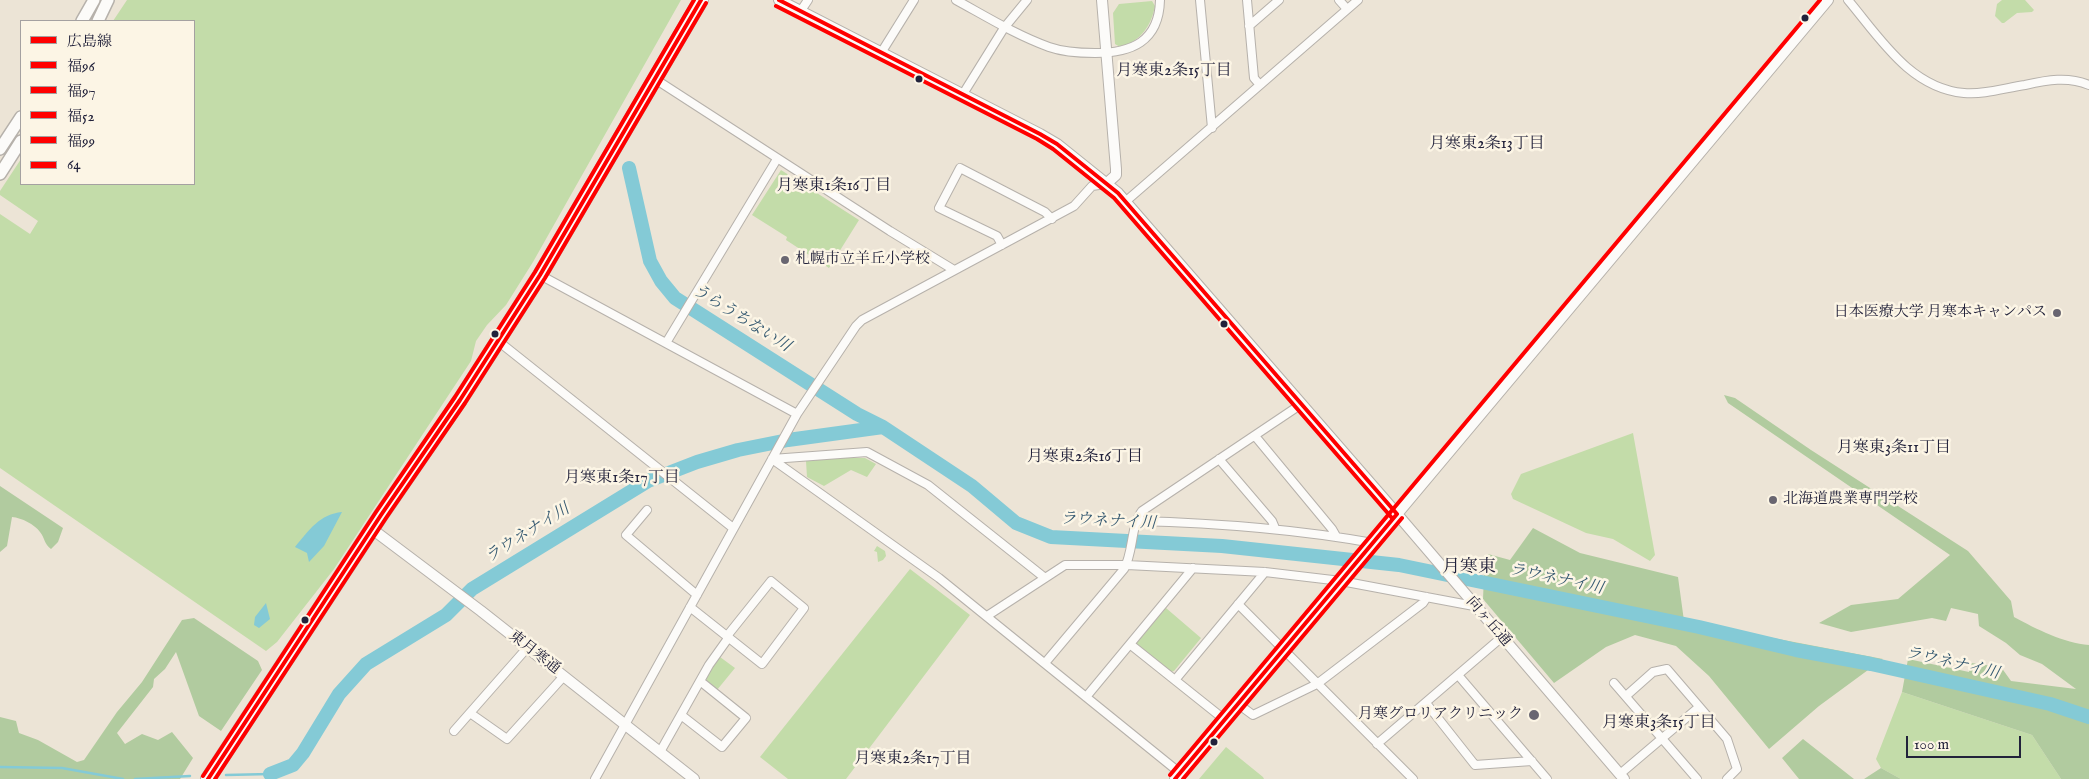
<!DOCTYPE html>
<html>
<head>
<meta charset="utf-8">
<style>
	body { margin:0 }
	#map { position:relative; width:2089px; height:779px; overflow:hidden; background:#ece4d6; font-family:"IM FELL English","Noto Serif JP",serif }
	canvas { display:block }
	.legend { position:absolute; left:20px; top:20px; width:175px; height:165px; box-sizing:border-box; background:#fcf5e5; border:1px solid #a5a1a1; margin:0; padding:6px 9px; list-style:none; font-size:15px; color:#22223b }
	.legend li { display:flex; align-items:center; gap:10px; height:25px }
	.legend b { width:25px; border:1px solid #a5a1a1 }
	.scale { position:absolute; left:1906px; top:736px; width:115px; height:22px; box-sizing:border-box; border:2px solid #22223b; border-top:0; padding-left:6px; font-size:15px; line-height:18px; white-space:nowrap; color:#22223b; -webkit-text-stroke:4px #fcf5e5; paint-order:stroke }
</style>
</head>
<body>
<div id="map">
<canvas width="2089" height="779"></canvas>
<ul class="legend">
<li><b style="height:6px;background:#f00"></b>広島線</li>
<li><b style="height:6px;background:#f00"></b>福96</li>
<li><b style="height:6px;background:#f00"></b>福97</li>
<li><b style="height:6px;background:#f00"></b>福52</li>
<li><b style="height:6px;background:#f00"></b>福99</li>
<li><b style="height:6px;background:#f00"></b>64</li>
</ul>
<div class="scale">100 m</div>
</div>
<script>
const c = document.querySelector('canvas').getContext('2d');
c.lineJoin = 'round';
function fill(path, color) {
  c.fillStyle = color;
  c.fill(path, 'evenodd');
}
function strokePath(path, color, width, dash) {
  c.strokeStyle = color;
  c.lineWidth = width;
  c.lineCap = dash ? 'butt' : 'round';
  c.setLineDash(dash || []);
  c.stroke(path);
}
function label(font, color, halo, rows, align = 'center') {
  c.font = font + ' "IM FELL English","Noto Serif JP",serif';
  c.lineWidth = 5;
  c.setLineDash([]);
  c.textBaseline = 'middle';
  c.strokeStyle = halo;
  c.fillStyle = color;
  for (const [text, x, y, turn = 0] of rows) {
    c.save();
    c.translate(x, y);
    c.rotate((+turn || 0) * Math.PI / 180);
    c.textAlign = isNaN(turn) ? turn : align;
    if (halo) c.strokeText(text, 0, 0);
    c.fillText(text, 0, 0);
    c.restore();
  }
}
const green = new Path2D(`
	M127 0H681L533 262 506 305 487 325 476 341 471 361 334 569 277 642 266 651 0 468V214L30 234 38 221 0 195V191L21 159V184H194V21H113Z
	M2002 0H2025L2034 10 2032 12 2017 13 2004 23H2002L1995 16 1997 4Z
	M1152 1 1155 6C1151 26 1141 41 1120 47L1115 44 1113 13 1119 4Z
	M781 170 859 220 829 268 786 240 787 237 752 215Z
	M1633 433 1655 555 1650 561 1613 539 1586 533 1513 499 1511 494 1521 474Z
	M838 458H865L876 464 867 477 851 470 824 486 807 477 806 461Z
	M877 546 885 551 886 556 883 560 878 562 877 552 874 551Z
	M910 569 970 615 846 779H788L760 757Z
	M1166 608 1201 638 1174 671 1171 672 1137 645V642Z
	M720 657 735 668 717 690 706 682C707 672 714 664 720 657Z
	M1902 692 2032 735 2061 779H1901L1881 768 1876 759Z
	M1226 747 1263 777 1264 779H1199Z`);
const forest = new Path2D(`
	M1724 395 1735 398 1811 450 1968 551 2011 601 2014 617C2036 629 2064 643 2089 645V779H2061L2032 735 1902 692 1908 659 1969 672 1971 663 2001 667 2011 681 2076 689 2042 664 2020 655 2006 643 1979 626 1978 614 1951 608 1946 621 1932 618 1851 632 1819 623 1851 605 1898 599 1950 555 1728 403Z
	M0 486 63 528 58 542 51 549C44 544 45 538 40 532 34 524 22 518 12 517L7 546 0 552Z
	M1533 528 1580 553 1678 577 1684 621 1883 659 1819 706 1769 749 1709 676 1676 646 1635 635 1606 647 1554 683 1483 599 1484 575 1488 554 1510 560Z
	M194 618 258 661 262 670 221 731 199 716 176 652 165 669 154 679 153 687 117 733 125 744 142 734 158 740 172 732 193 758 180 779H0V717L16 721 19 733 38 740 77 762 84 760 117 712 142 682 182 620Z
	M1803 739 1854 779H1799L1782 758Z
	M1881 768 1901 779H1864Z`);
const water = new Path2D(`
	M342 512 324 546 309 562 307 553 295 547C309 530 320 514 342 512Z
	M266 603 270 619 259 628 254 625 255 617Z`);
const stream = new Path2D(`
	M0 767 62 768 123 779
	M226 775 270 774
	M135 779 190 776`);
const river = new Path2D(`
	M629 168 650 261 661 281 675 298 857 414 883 427 972 486 1016 523 1051 537 1222 546 1399 565 1699 627 1796 650 1871 664 2050 704 2089 717
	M270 774 293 765 303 753 339 694 366 664 446 615 472 589 648 481 697 462 738 450 788 440 883 427`);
const street = new Path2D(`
	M956 0C987 17 1016 35 1049 47 1063 52 1080 53 1095 53 1131 53 1159 42 1160 0
	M1200 0 1212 128
	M1247 0 1254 78 1260 85
	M1339 0 1347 9
	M1848 0C1880 38 1910 88 1964 93 1984 95 2005 88 2025 85 2047 80 2068 76 2089 85
	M800 12 808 0
	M1249 26 1279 0
	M881 53 914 0
	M655 79 890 231 954 270
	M963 94 1004 28 1027 0
	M1125 202 1358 0
	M1002 245 997 236 939 208 960 168 1045 212 1052 219
	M540 275 797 414
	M498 341 733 528
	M666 343 777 159
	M1255 436 1332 529 1336 536
	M772 459 939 578 1180 773
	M772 459 867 452 928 485 1045 578
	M1219 459 1272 521 1275 528
	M647 510 626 535 697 595
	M1137 521C1216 523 1295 529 1373 543
	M1238 604 1413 779
	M690 607 762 664 804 608 771 581 727 636
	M987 616 1065 565H1127L1265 572 1341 581 1474 606
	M1131 645 1225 720
	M1045 663 1124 569C1134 551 1130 527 1142 511L1300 405
	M1458 675 1547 779
	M1175 680 1265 572
	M1614 683 1697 779
	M1626 696 1653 672 1667 669 1727 739 1737 769 1727 779
	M1086 697 1193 568
	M1426 703 1475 765 1532 761
	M1238 704 1253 715 1317 684 1423 603 1427 597
	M470 713 507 739 564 676
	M681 715 722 747 746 718 700 681
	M454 731 527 648
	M1377 744 1502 637
	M660 752 709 665 729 637
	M1620 774 1699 707
	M595 779 797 414 856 326 862 320 1074 206 1092 186 1106 184`);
const secondary = new Path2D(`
	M779 0 1040 134 1057 144 1118 193 1385 500 1624 779
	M1102 0 1116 169V175L1106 184
	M372 529 481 611 694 779
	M1175 779 1828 0`);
const primary = new Path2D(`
	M82 21 94 0
	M98 21 108 0
	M0 149 21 117
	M0 174 21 141`);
const highway = new Path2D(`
	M208 779 381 515 460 400 540 275 701 0`);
const bus1 = new Path2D(`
	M208 779 381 515 460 400 540 275 701 0`);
const bus2 = new Path2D(`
	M215 779 386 518 465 403 545 278 706 3`);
const bus3 = new Path2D(`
	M203 776 376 512 455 397 535 272 694 0`);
const bus4 = new Path2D(`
	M779 0 1040 134 1057 144 1118 193 1397 514
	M1175 779 1397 514`);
const bus5 = new Path2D(`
	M776 6 1037 139 1053 149 1114 198 1392 518
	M1183 779 1402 518`);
const bus6 = new Path2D(`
	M1170 775 1820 0`);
const markers = [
	[1805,18,4.5,"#22223b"],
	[919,79,4.5,"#22223b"],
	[785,260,5,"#696671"],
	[2057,313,5,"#696671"],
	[1224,324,4.5,"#22223b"],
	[495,334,4.5,"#22223b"],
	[1773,500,5,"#696671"],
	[305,620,4.5,"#22223b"],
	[1534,715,6,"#696671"],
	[1214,742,4.5,"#22223b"]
];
const poiNames = [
	["札幌市立羊丘小学校",795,260],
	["日本医療大学 月寒本キャンパス",2047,313,"right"],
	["北海道農業専門学校",1783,500],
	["月寒グロリアクリニック",1523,715,"right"]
];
const streetNames = [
	["向ヶ丘通",1488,622,49],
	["東月寒通",534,653,38]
];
const neighbourhoodNames = [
	["月寒東2条15丁目",1174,72],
	["月寒東2条13丁目",1487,145],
	["月寒東1条16丁目",834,187],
	["月寒東3条11丁目",1894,449],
	["月寒東2条16丁目",1085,458],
	["月寒東1条17丁目",622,479],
	["月寒東3条15丁目",1659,724],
	["月寒東2条17丁目",913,760]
];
const waterNames = [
	["うらうちない川",741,319,32],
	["ラウネナイ川",1108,522,3],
	["ラウネナイ川",528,534,-32],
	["ラウネナイ川",1556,580,12],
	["ラウネナイ川",1952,664,13]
];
const quarterNames = [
	["月寒東",1469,568]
];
fill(green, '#c3dca9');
fill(forest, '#b1cb9f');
fill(water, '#84cad6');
strokePath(stream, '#84cad6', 2.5);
strokePath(river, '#84cad6', 14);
strokePath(street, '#b6b1ab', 10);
strokePath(secondary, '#b6b1ab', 12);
strokePath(primary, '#b6b1ab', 14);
strokePath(highway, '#b6b1ab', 16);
strokePath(street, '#fcfbf9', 8);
strokePath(secondary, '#fcfbf9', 10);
strokePath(primary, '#fcfbf9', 11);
strokePath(highway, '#fcfbf9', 14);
strokePath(bus1, '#f00', 4);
strokePath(bus2, '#f00', 4);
strokePath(bus3, '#f00', 4);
strokePath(bus4, '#f00', 4);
strokePath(bus5, '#f00', 4);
strokePath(bus6, '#f00', 4);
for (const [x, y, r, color] of markers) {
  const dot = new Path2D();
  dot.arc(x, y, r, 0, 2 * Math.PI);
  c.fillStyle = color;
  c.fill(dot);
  strokePath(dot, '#fcf5e5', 2);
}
label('15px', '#22223b', '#fcf5e5', poiNames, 'left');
label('15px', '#22223b', '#fcf5e5', streetNames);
label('16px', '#22223b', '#fcf5e5', neighbourhoodNames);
label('italic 16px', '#355971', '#fcf5e5', waterNames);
label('18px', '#22223b', '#fcf5e5', quarterNames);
</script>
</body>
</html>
